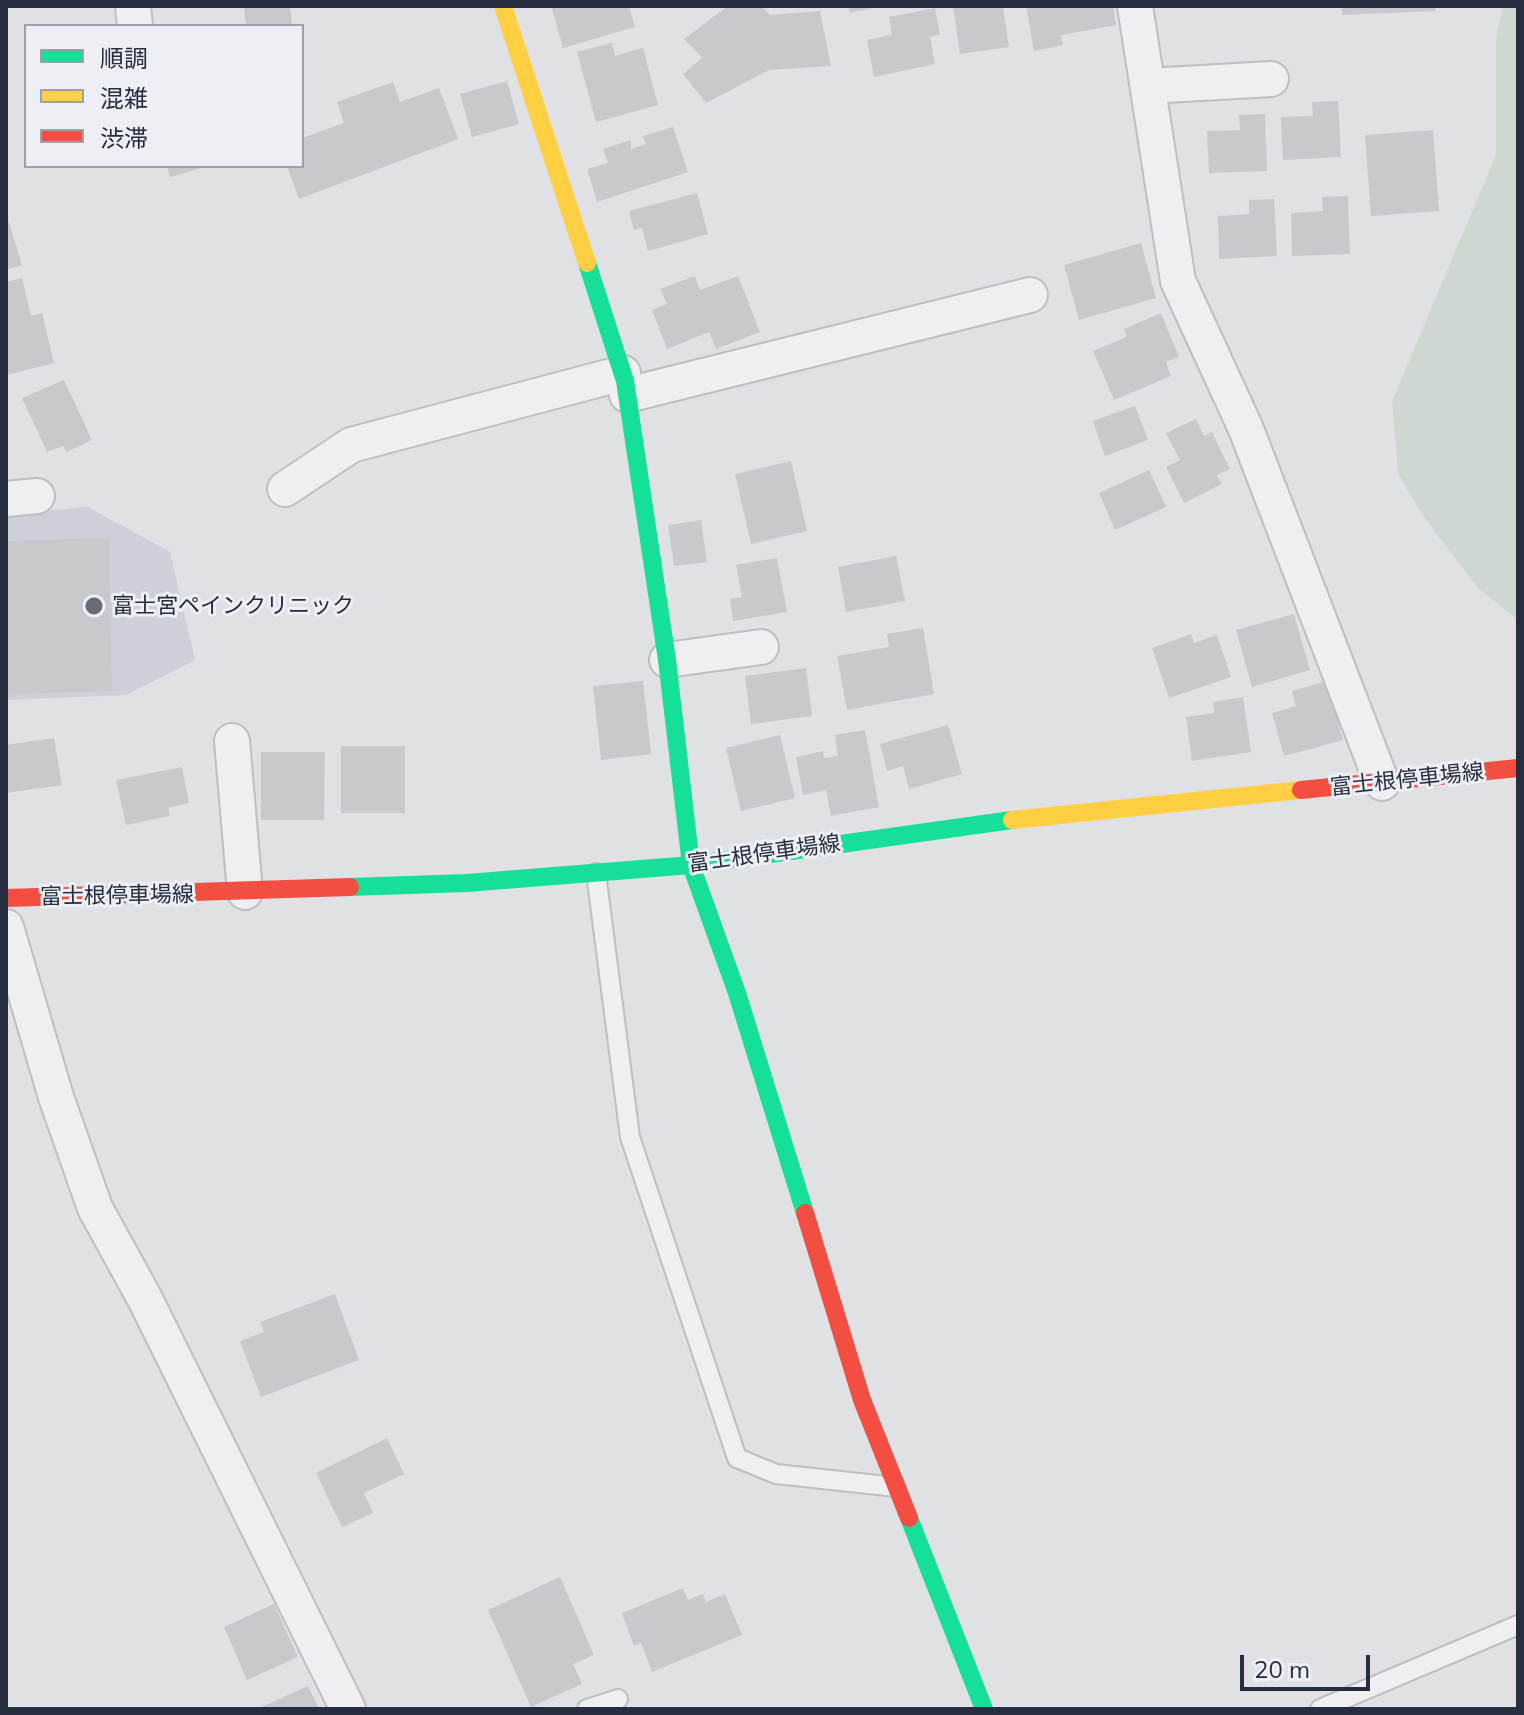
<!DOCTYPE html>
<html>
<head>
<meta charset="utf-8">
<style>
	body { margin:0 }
	#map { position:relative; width:1524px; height:1715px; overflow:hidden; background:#dfe1e5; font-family:Mulish,"Noto Sans JP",sans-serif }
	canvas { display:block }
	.frame { position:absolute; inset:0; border:8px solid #262d3e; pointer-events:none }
	.legend { position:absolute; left:24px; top:24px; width:280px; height:144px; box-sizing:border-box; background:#edeff5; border:2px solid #9da1ac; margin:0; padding:10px 14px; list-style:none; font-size:24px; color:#262d3e }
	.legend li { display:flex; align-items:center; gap:16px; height:40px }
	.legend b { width:40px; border:2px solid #9da1ac }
	.scale { position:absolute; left:1240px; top:1655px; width:130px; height:36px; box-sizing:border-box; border:4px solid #262d3e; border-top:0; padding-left:10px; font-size:24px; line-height:28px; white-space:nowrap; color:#262d3e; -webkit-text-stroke:6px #edeff5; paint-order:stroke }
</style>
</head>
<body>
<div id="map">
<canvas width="1524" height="1715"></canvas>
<div class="frame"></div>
<ul class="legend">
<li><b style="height:10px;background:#16e098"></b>順調</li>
<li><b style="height:10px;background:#ffcf43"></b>混雑</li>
<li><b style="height:10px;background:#f24e42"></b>渋滞</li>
</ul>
<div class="scale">20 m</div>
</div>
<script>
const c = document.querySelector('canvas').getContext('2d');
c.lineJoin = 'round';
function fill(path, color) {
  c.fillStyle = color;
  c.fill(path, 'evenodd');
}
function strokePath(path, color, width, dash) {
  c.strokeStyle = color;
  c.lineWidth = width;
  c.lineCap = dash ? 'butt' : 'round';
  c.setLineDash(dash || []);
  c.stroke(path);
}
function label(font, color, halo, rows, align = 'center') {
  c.font = font + ' Mulish,"Noto Sans JP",sans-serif';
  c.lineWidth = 6;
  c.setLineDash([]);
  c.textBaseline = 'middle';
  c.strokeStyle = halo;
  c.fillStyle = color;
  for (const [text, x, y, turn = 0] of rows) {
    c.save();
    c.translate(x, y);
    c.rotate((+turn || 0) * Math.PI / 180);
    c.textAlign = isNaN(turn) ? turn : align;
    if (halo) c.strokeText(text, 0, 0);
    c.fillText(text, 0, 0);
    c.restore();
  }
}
const built = new Path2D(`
	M88 507 170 552 195 660 126 695 6 700V514Z`);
const green = new Path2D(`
	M1503 6H1518V620L1478 588 1426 520 1398 474 1392 401 1496 155V37Z`);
const building = new Path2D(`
	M244 6H290L292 26H246Z
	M551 6H629L635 27 563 48Z
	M728 6H762L770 15 820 11 831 66 769 70 706 103 683 74 702 58 684 39Z
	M849 6H877V7L850 13Z
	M953 6H1003L1009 47 960 54Z
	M1026 6H1113L1116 25 1061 35 1063 45 1034 51Z
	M1342 6H1435L1436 11 1342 15Z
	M935 8 940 35 930 37 935 64 874 77 867 40 892 35 889 17Z
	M612 43 615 56 643 48 658 105 596 122 577 52Z
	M507 81 519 124 472 137 460 94Z
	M393 82 400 102 439 88 458 139 299 199 287 166H302V138L344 123 337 102Z
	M1338 101 1341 157 1283 160 1281 117 1313 116 1312 102Z
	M1265 114 1267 171 1209 173 1207 131 1240 130 1239 115Z
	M673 127 688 172 597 202 587 169 608 163 603 149 631 140V149L646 144 643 136Z
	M1433 130 1439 211 1371 216 1365 135Z
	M167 166H204V167L170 177Z
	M697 193 708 234 648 251 642 228 634 230 629 211Z
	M1348 196 1350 254 1292 256 1291 213 1323 211 1322 197Z
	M1274 199 1277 256 1219 259 1218 216 1249 214V200Z
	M6 213 22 265 6 270Z
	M1141 243 1156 298 1079 320 1064 265Z
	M695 276 700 290 738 276 760 332 716 349 709 332 667 349 652 310 667 304 660 289Z
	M22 278 31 316 42 313 54 363 6 375V282Z
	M1161 313 1179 357 1166 362 1171 376 1114 400 1093 351 1127 337 1124 329Z
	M64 380 92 440 67 452 63 446 47 452 22 398Z
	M1135 406 1148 440 1105 456 1093 421Z
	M1196 419 1204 436 1212 432 1230 469 1217 475 1222 484 1184 503 1166 467 1180 460 1166 433Z
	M791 461 807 531 751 544 735 474Z
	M1149 470 1166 507 1115 530 1099 493Z
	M701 520 707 562 674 566 668 525Z
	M109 538 112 691 6 694V541Z
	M896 556 905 601 846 612 838 567Z
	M777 558 787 612 733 621 730 599 742 597 736 565Z
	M1294 614 1310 670 1252 687 1236 630Z
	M923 628 934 694 847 710 837 656 889 647 887 634Z
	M1191 634 1194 643 1217 635 1231 677 1169 698 1152 648Z
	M806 668 812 716 751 724 745 676Z
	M643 681 651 754 601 760 593 686Z
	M1327 681 1343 740 1284 756 1272 713 1296 706 1292 691Z
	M1243 697 1251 752 1192 761 1186 717 1214 713 1213 702Z
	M948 725 962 774 909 789 903 766 887 771 880 744Z
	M865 730 879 807 831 816 826 790 803 795 796 757 823 751 824 758 838 756 835 735Z
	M780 735 795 798 741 811 726 748Z
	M54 738 62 785 6 793V745Z
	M341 746H405V813H341Z
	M261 752H325L324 820H261Z
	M182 767 189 803 168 808 170 816 126 825 116 780Z
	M335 1294 359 1360 261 1397 240 1341 264 1332 260 1322Z
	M387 1438 404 1474 364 1493 373 1513 342 1527 316 1473Z
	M560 1577 594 1655 573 1664 582 1684 531 1707 488 1610Z
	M683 1588 688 1600 703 1594 706 1602 725 1594 742 1635 652 1672 641 1643 634 1646 622 1613Z
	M274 1604 298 1657 247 1680 224 1627Z
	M308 1686 319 1709H257Z`);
const lane = new Path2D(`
	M596 873 630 1137 737 1458 776 1474 896 1487
	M587 1709 618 1699
	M1320 1709 1518 1625`);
const street = new Path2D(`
	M133 6 135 26
	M1135 6 1178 281 1246 429 1382 783
	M1148 86 1271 79
	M627 395 1030 295
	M285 489 351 445 623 373
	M6 499 37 496
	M667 660 761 647
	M232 741 245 892
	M6 927 56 1097 95 1208 145 1299 348 1709`);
const fast = new Path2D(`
	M587 263 625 381 667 660 691 865 737 993 805 1213
	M350 887 467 883 691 865 1012 820
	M909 1518 984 1709`);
const slow = new Path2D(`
	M503 6 587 263
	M1012 820 1301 790`);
const jam = new Path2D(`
	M1301 790 1518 768
	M6 898 350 887
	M805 1213 862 1400 909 1518`);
const markers = [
	[94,606,10,"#676c78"]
];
const poiNames = [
	["富士宮ペインクリニック",112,606]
];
const streetNames = [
	["富士根停車場線",1407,780,-6],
	["富士根停車場線",764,854,-8],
	["富士根停車場線",117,896,-1]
];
fill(built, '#cdd0d8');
fill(green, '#cfd8d0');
fill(building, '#c7c9cd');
strokePath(lane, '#bdbfc3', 22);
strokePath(street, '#bdbfc3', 38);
strokePath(lane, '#efeff2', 18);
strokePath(street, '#efeff2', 34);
strokePath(fast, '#16e098', 18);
strokePath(slow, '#ffcf43', 18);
strokePath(jam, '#f24e42', 18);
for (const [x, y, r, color] of markers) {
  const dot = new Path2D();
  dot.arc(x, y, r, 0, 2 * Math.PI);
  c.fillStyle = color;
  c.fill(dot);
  strokePath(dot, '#edeff5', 3);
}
label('22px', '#262d3e', '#edeff5', poiNames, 'left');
label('22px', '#262d3e', '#edeff5', streetNames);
</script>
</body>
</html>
